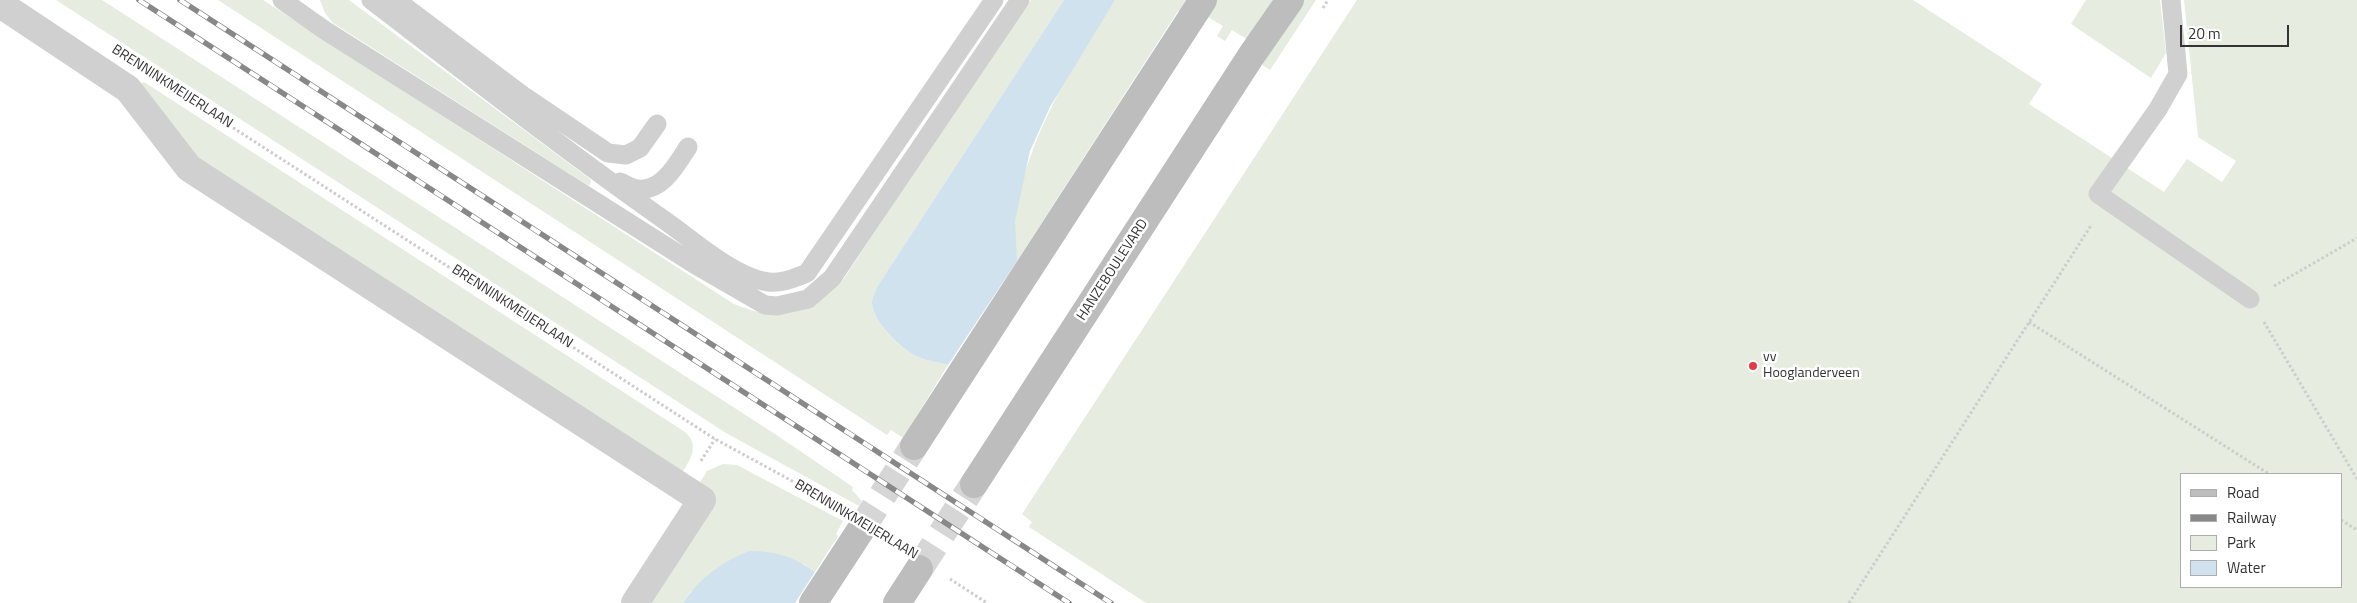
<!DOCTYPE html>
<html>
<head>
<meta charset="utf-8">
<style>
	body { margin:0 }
	#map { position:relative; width:2357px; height:603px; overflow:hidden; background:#fff; font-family:"Titillium Web",sans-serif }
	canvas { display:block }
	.legend { position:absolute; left:2180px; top:473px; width:162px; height:115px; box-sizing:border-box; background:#fff; border:1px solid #adadad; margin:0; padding:6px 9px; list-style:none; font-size:15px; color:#333 }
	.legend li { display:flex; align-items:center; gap:10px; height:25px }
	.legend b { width:25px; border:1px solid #adadad }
	.scale { position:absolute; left:2180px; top:25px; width:109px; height:22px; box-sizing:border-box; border:2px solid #333; border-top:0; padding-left:6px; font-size:15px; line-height:18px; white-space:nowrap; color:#333; -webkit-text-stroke:4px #fff; paint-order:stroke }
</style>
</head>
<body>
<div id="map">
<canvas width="2357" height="603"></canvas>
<ul class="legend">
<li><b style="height:6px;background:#bdbdbd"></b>Road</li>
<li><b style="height:6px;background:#888"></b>Railway</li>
<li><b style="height:14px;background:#e6ecdf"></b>Park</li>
<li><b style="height:14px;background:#cfe2ee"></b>Water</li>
</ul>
<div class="scale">20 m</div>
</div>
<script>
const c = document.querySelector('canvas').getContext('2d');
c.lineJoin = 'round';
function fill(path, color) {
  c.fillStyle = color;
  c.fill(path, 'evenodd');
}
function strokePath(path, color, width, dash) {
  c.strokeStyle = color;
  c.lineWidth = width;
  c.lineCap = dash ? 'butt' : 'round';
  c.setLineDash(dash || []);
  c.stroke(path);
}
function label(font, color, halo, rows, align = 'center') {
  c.font = font + ' "Titillium Web",sans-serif';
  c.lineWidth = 5;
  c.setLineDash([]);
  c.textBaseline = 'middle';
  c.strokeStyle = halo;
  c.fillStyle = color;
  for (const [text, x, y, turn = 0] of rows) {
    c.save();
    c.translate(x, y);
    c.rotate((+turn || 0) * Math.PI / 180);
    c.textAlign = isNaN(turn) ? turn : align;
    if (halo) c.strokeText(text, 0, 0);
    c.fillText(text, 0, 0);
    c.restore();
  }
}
const green = new Path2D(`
	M56 0H102L775 434 853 487 852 490 862 501 859 506 726 433Z
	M218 0H263L734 304C780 324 813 313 845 277L972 84 1031 0H1064L877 287C875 292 872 298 872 302 871 320 902 350 918 357 927 361 938 362 948 365L903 438 891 430 887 435Z
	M320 0H349L590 179 591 182 589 186 333 23 325 13Z
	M1115 0H1191L1181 13 1178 11 1017 261C1016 248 1013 233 1015 220 1026 138 1071 68 1115 0Z
	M1217 0H1278L1250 41 1232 30 1225 41 1217 36 1223 26 1206 16Z
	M1300 0H1316L1270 70 1261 64Z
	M1357 0H1913L2042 84 2029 104 2164 192 2187 159 2222 182 2236 161 2198 137 2184 0H2357V603H1146L1029 527 1032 522 1022 514ZM2181 474H2341V587H2181Z
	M2086 0H2160L2166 53 2151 78 2071 24Z
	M144 82 685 432C701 446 689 461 681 475L203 165 140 84Z
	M723 464 737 465 843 521 836 534 838 536 815 572 804 564 691 591 683 603H625L707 471Z`);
const water = new Path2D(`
	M1064 0H1115L1050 107 1030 151 1015 221 1017 261 948 365C938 362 927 361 918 357 902 350 871 320 872 302 872 298 875 292 877 287Z
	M750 551C776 551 795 557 815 572L795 603H683C699 578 723 561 750 551Z`);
const secondaryTunnel = new Path2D(`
	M860 531 914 446
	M919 569 974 484`);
const path = new Path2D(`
	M1323 8 1328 0
	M170 87 715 439 840 507
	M2274 286 2357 238
	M2029 322 2269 474
	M2264 322 2357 479
	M701 461 715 439
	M2341 520 2357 530
	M950 579 987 603
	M1849 603 2092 224`);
const service = new Path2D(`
	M282 0 323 29 694 264 765 305 777 306 808 299 832 278 1020 0
	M371 0C469 75 566 151 667 222 694 241 731 274 763 281 779 285 792 279 807 273L994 0
	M396 0 525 97 608 153 626 155 640 148 657 124
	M2171 0 2178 74 2158 109 2098 194 2250 299
	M620 182C625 184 632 189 638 189 662 192 677 164 688 147`);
const minor = new Path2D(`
	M0 4 128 89 189 168 702 500 635 603`);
const secondary = new Path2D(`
	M914 446 1203 0
	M974 484 1251 56 1290 0
	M813 603 860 531
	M897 603 919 569`);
const rail = new Path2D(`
	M139 0 1069 603
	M180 0 1111 603`);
const markers = [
	[1753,366,5,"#e63946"]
];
const streetNames = [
	["BRENNINKMEIJERLAAN",172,87,33],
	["HANZEBOULEVARD",1113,270,-57],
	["BRENNINKMEIJERLAAN",512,307,33],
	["BRENNINKMEIJERLAAN",856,520,31]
];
const poiNames = [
	["vv",1763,358],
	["Hooglanderveen",1763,374]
];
fill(green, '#e6ecdf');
fill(water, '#cfe2ee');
strokePath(secondaryTunnel, '#d6d6d6', 28, [28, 14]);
strokePath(path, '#cdcdcd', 3, [2.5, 2.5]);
strokePath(service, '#d0d0d0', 19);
strokePath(minor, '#d0d0d0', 28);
strokePath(secondary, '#bdbdbd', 28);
strokePath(rail, '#888', 5.5);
strokePath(rail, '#fff', 4, [11]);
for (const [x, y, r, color] of markers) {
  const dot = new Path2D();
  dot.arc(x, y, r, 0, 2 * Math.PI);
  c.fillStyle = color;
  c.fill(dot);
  strokePath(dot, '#fff', 2);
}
label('14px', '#333', '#fff', streetNames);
label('14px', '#333', '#fff', poiNames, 'left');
</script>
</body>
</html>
